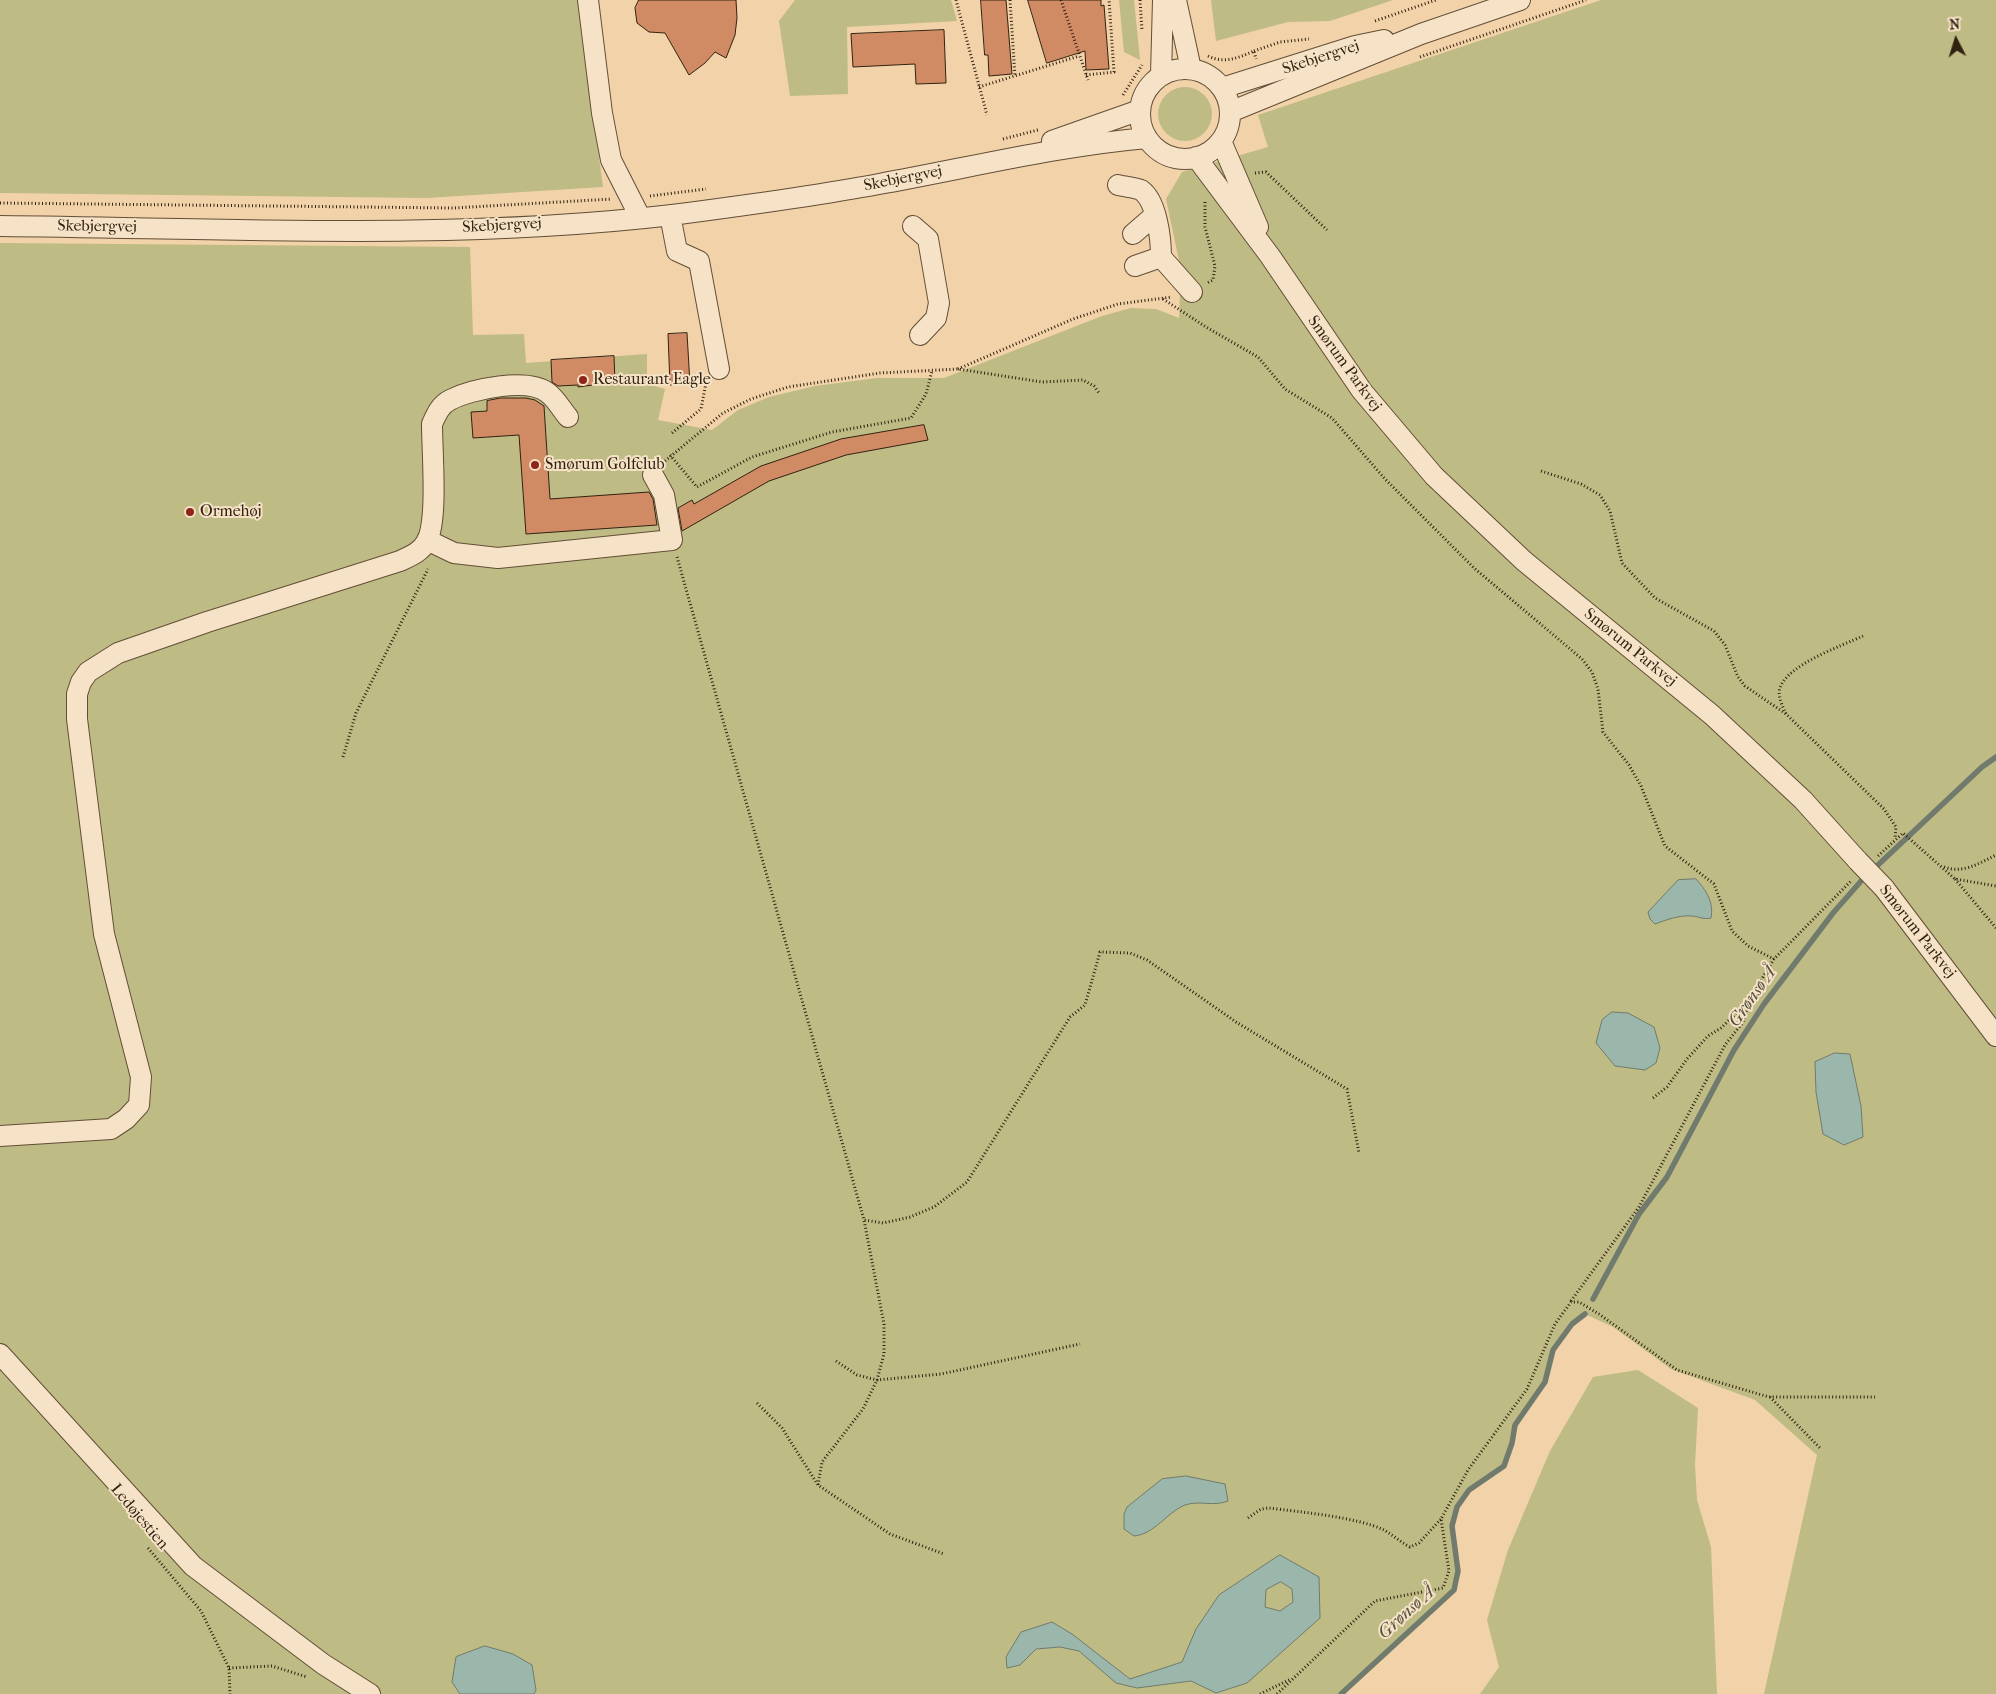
<!DOCTYPE html>
<html>
<head>
<meta charset="utf-8">
<style>
	body { margin:0 }
	#map { position:relative; width:1996px; height:1694px; overflow:hidden; background:#f1d2a9; font-family:"IM FELL French Canon",serif }
	canvas { display:block }
	.north { position:absolute; left:1931px; top:15px; width:50px; height:50px; -webkit-text-stroke:4px #f6e2c7; paint-order:stroke; rotate:355deg; font-size:14px; font-weight:700; line-height:20px; text-align:center; color:#322210 }
	.north::after { content:''; display:block; margin:auto; width:18px; height:22px; background:#322210; clip-path:polygon(50% 0,100% 100%,50% 72%,0 100%) }
</style>
</head>
<body>
<div id="map">
<canvas width="1996" height="1694"></canvas>
<div class="north">N</div>
</div>
<script>
const c = document.querySelector('canvas').getContext('2d');
c.lineJoin = 'round';
function fill(path, color) {
  c.fillStyle = color;
  c.fill(path, 'evenodd');
}
function strokePath(path, color, width, dash) {
  c.strokeStyle = color;
  c.lineWidth = width;
  c.lineCap = dash ? 'butt' : 'round';
  c.setLineDash(dash || []);
  c.stroke(path);
}
function label(font, color, halo, rows, align = 'center') {
  c.font = font + ' "IM FELL French Canon",serif';
  c.lineWidth = 4;
  c.setLineDash([]);
  c.textBaseline = 'middle';
  c.strokeStyle = halo;
  c.fillStyle = color;
  for (const [text, x, y, turn = 0] of rows) {
    c.save();
    c.translate(x, y);
    c.rotate((+turn || 0) * Math.PI / 180);
    c.textAlign = isNaN(turn) ? turn : align;
    if (halo) c.strokeText(text, 0, 0);
    c.fillText(text, 0, 0);
    c.restore();
  }
}
const green = new Path2D(`
	M0 0H578L603 187 427 198 0 193Z
	M795 0H951L957 21 847 27 848 94 790 96 779 21Z
	M1119 0H1134L1140 60 1124 52Z
	M1211 0H1393L1330 21 1288 22 1216 41Z
	M1601 0H1996V1694H1764L1817 1455 1755 1400 1671 1369 1613 1327 1585 1314 1572 1324 1553 1350 1545 1382 1515 1425 1512 1443 1504 1466 1469 1490 1457 1507 1452 1526 1458 1571 1454 1590 1341 1694H0V243L470 247 473 335 524 334 526 363 647 354V384L665 389 658 420 712 430 738 410 769 397 815 386 877 378H944L1102 316 1131 308 1156 309 1179 318 1181 270 1166 199 1182 172 1268 147 1258 115Z
	M1158 114a27 27 0 1 1 54 0a27 27 0 1 1-54 0Z
	M1638 1370 1698 1408 1695 1465 1697 1500 1711 1547 1717 1694H1480L1499 1667 1487 1620 1508 1550 1550 1451 1593 1377Z`);
const water = new Path2D(`
	M1696 879C1706 890 1714 902 1711 918 1703 920 1698 916 1691 916 1679 915 1666 920 1655 924L1650 919 1648 912 1678 880Z
	M1612 1012 1628 1013 1654 1027 1660 1048 1656 1063 1645 1070 1615 1066 1596 1043 1602 1020Z
	M1835 1053 1850 1054 1861 1106 1863 1137 1844 1145 1823 1134 1816 1092 1815 1062Z
	M1186 1476 1225 1484 1228 1501C1213 1507 1199 1500 1185 1505 1166 1513 1155 1534 1134 1536L1124 1529V1514L1127 1507 1162 1479Z
	M1280 1555 1319 1577 1320 1618 1247 1683 1216 1693 1191 1681 1137 1688 1116 1683 1079 1651 1060 1647 1036 1649 1020 1665 1007 1668 1006 1657 1021 1632 1052 1622 1072 1634 1130 1679 1182 1662 1196 1629 1219 1595ZM1281 1582 1292 1589 1293 1602 1280 1611 1265 1607 1266 1590Z
	M485 1646 513 1654 532 1665 536 1690 534 1694H460L452 1682 456 1657Z`);
const stream = new Path2D(`
	M1593 1299 1639 1214 1667 1177 1734 1050 1764 1004 1833 913 1862 880 1982 767 1996 757
	M1341 1694 1454 1590 1458 1571 1452 1526 1457 1507 1469 1490 1504 1466 1512 1443 1515 1425 1545 1382 1553 1350 1572 1324 1585 1314`);
const building = new Path2D(`
	M639 0H736L737 18 735 35 726 58 715 52 705 63 689 75 665 33 649 32 637 23 635 8Z
	M981 0H1006L1012 74 989 76 988 55H985Z
	M1028 0H1101V6L1104 5 1109 69 1086 70 1085 51 1047 63Z
	M944 30 946 83 916 84 915 64 853 67 851 34Z
	M687 333 690 384 670 385 668 334Z
	M614 356 615 382 578 387V385L558 386 552 382 551 360Z
	M501 398H526L535 400 544 406 550 499 649 492 653 499 657 525 526 534 519 435 473 438 471 412 487 411V401Z
	M924 425 928 440 846 455 769 481 682 531 678 508 692 500 694 504 761 466 841 439Z`);
const path = new Path2D(`
	M956 0 987 115
	M1010 0 1015 77
	M1061 0 1088 80
	M1140 0 1142 31
	M1375 21 1436 0
	M1254 51 1280 42 1309 39
	M1208 56C1224 64 1238 58 1254 51L1256 59
	M1420 57 1586 0
	M1086 75 1114 72 1109 0
	M979 87 1079 56
	M1123 95 1142 65
	M1003 139 1038 130
	M1255 173 1266 172 1327 230
	M650 196 706 189
	M1205 202V227L1215 266 1213 280 1207 283
	M0 203 453 208 612 199
	M1163 299 1206 327 1258 357 1285 389 1332 418 1385 479 1474 568 1582 659 1592 672 1598 689 1603 732 1629 765 1641 786 1665 846 1714 884 1732 931 1748 946 1774 959
	M958 369 1073 319 1118 304 1172 297
	M672 433 701 409 706 383
	M670 455 697 487 752 457 832 432 911 418 926 394 932 371
	M665 461 723 413 751 399 788 387 880 373 958 369 1042 382 1083 380 1094 386 1099 393
	M1541 471 1581 484 1600 495 1610 511 1622 563 1655 598 1714 631 1725 645 1738 677 1745 686 1786 714
	M677 557 864 1220 883 1223 910 1217 934 1207 967 1182 1070 1017 1085 1005 1100 952 1130 953 1147 960 1236 1022 1347 1089 1359 1153
	M1863 636C1841 646 1787 665 1780 688 1777 696 1783 707 1786 714L1884 809 1896 827 1895 838
	M343 757 356 713 428 569
	M1878 856 1903 833 1955 879 1996 886
	M1944 867C1964 874 1979 863 1996 855
	M1955 879 1996 928
	M1653 1098 1667 1087 1687 1059 1708 1036 1721 1028 1748 1002 1774 959 1851 881
	M1571 1301 1639 1207 1725 1045 1743 1022 1749 1001
	M836 1361 857 1375 877 1380 941 1374 1080 1344
	M1770 1397 1821 1449
	M757 1403 782 1428 818 1485 890 1534 944 1554
	M818 1485 822 1462 863 1409 877 1380 884 1354V1324L864 1220
	M1248 1518 1261 1509 1269 1508C1300 1512 1357 1517 1384 1530 1393 1535 1400 1542 1410 1547L1419 1543 1441 1519
	M148 1548 201 1611 229 1668 230 1694
	M229 1668 272 1666 307 1677
	M1260 1694 1291 1679
	M1277 1694 1375 1601 1443 1588 1449 1571 1441 1519 1468 1470 1527 1389 1555 1324 1571 1302H1579L1599 1314 1677 1370 1769 1397H1875`);
const minor = new Path2D(`
	M588 0 602 113 611 160 640 217
	M1176 0 1191 69
	M1140 114a45 45 0 1 1 90 0a45 45 0 1 1-90 0Z
	M1161 75 1163 0
	M1222 88 1355 46 1384 40
	M1230 112 1421 34 1520 0
	M1052 141 1140 110
	M1221 141 1258 227
	M1196 157 1270 256 1362 391 1434 476 1524 561 1712 715 1803 800 1858 861
	M1118 185C1125 187 1135 187 1141 190 1157 201 1161 239 1161 257L1192 292
	M670 215 677 251 699 261 719 369
	M0 226C223 228 450 241 672 215 741 206 810 197 879 184 968 168 1056 146 1147 138
	M913 226 928 239 939 303 936 318 920 335
	M1133 234 1155 215
	M1135 266 1161 257
	M427 540 454 553 498 558 672 540 664 495 653 475
	M1884 888 1996 1036
	M0 1136 111 1129 126 1119 139 1105 141 1077 104 934 77 719V694L81 682 88 672 118 653 207 622 400 561C411 556 421 552 427 541 438 519 432 452 432 424 436 415 440 405 450 400 471 389 528 377 548 393 556 399 562 410 568 417
	M0 1354 193 1566 323 1664 370 1694`);
const minorBridge = new Path2D(`
	M1858 861 1884 888`);
const markers = [
	[583,380,5,"#8f2418"],
	[535,465,5,"#8f2418"],
	[190,512,5,"#8f2418"]
];
const streetNames = [
	["Skebjergvej",1321,58,-18],
	["Skebjergvej",903,179,-11],
	["Skebjergvej",502,226,-3],
	["Skebjergvej",97,227,1],
	["Smørum Parkvej",1344,364,54],
	["Smørum Parkvej",1630,648,39],
	["Smørum Parkvej",1917,932,52],
	["Ledøjestien",139,1517,50]
];
const poiNames = [
	["Restaurant Eagle",593,380],
	["Smørum Golfclub",545,465],
	["Ormehøj",200,512]
];
const waterNames = [
	["Grønsø Å",1753,997,-55],
	["Grønsø Å",1407,1613,-42]
];
fill(green, '#bebb85');
fill(water, '#9bb7ab');
strokePath(water, '#717b6d', 1);
strokePath(stream, '#717b6d', 5.5);
fill(building, '#d08b64');
strokePath(building, '#322210', 1);
strokePath(minor, '#624e36', 22);
strokePath(path, '#322210', 3, [1, 2.5]);
strokePath(minor, '#f6e2c7', 20);
strokePath(minorBridge, '#624e36', 22, []);
strokePath(minorBridge, '#f6e2c7', 20);
for (const [x, y, r, color] of markers) {
  const dot = new Path2D();
  dot.arc(x, y, r, 0, 2 * Math.PI);
  c.fillStyle = color;
  c.fill(dot);
  strokePath(dot, '#f6e2c7', 2);
}
label('16px', '#322210', '#f6e2c7', streetNames);
label('16px', '#322210', '#f6e2c7', poiNames, 'left');
label('italic 18px', '#524f3e', '#f6e2c7', waterNames);
</script>
</body>
</html>
